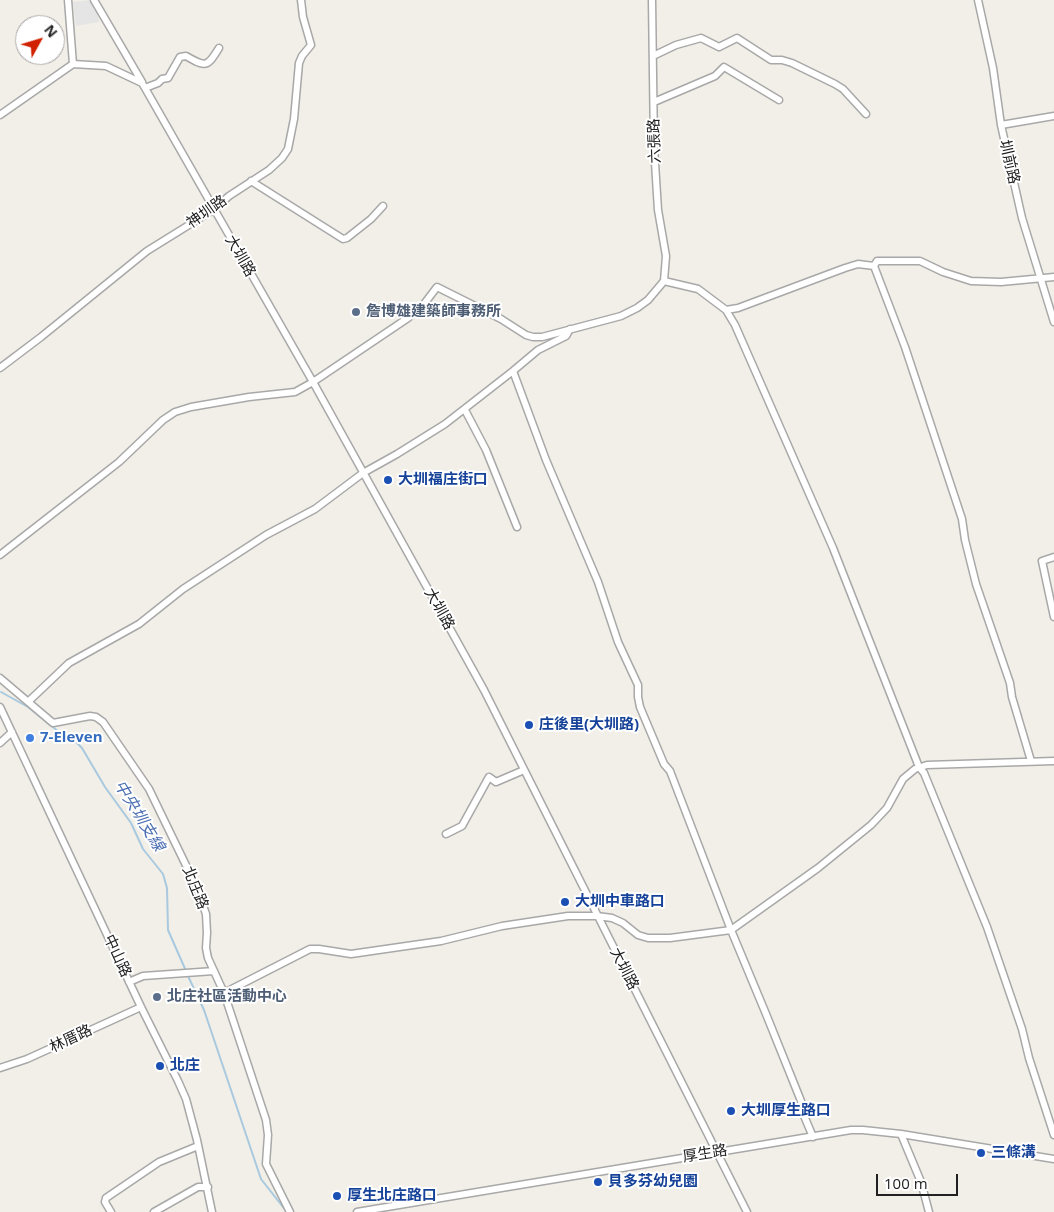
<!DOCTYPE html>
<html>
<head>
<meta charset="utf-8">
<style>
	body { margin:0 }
	#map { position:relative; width:1054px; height:1212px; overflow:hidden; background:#f1efe7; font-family:"Open Sans",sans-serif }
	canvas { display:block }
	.north { position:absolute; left:15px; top:15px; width:50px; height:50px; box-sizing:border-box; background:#fff; border:1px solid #a6a6a6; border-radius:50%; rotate:51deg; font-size:14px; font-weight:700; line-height:20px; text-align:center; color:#212121 }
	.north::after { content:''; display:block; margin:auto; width:18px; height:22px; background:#d12200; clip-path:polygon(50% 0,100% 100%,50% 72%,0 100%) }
	.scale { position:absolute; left:876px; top:1174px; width:82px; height:22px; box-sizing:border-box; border:2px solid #212121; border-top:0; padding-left:6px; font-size:15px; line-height:18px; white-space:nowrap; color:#212121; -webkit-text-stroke:4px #fff; paint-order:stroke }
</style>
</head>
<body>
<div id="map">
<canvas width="1054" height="1212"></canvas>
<div class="north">N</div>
<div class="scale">100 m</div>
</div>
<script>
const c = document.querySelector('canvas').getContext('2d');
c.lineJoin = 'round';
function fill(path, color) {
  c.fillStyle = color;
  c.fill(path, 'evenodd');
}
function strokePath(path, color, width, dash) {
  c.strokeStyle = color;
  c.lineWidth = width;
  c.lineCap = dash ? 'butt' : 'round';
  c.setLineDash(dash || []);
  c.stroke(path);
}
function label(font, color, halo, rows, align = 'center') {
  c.font = font + ' "Open Sans","Noto Sans TC",sans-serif';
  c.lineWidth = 4;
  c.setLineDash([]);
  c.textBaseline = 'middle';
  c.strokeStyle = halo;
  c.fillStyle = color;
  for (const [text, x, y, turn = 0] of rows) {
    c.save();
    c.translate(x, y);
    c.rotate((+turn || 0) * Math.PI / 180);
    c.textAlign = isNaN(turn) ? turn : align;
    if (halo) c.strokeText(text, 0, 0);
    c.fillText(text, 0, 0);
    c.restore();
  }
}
const parking = new Path2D(`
	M91 0 102 12 97 13 99 22 76 26 73 2Z`);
const stream = new Path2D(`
	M1 692 28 707 59 732 76 742 82 748 105 787 131 823 143 849 163 874 167 888 168 930 186 971
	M188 976 204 1010 261 1179 287 1212`);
const minor = new Path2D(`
	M68 0 73 64
	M94 0 142 82
	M978 0 993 68 1001 125 1022 218 1054 322
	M653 56 676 45 701 38 719 47 737 38 771 60H782L792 63 835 84 843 89 866 114
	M73 64 106 66 142 83 145 88 313 382 484 690 747 1212
	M145 88 158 83 162 79 168 78 180 57 186 56C205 67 207 68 219 48
	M654 102 715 76 724 67 779 100
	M0 115 73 64
	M1001 125 1054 116
	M251 181 343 239 347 238 371 219 383 206
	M874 266 905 347 962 519 965 540 976 584 1010 683 1012 697 1031 761
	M664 281 698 289 726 310 735 325 833 548 919 767 924 773 987 927 1022 1029 1029 1058 1054 1135
	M726 310 738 308 845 268 858 264 874 266 877 261H920L943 272 971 281 1001 282 1054 277
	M0 368 41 337 147 251 213 210 229 196 269 170 282 158 288 149 294 119 299 63 302 56 311 45 303 17 301 0
	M513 371 546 460 598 582 618 642 638 685V697L640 707 664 764 670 771 731 930 766 1014 801 1101 802 1111 813 1137
	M465 410 486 450 517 527
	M0 555 119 462 163 420 175 412 191 407 249 397 295 392 313 382 408 318 421 308 437 287 501 319 526 335 533 337H542L621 316 637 308 648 300 664 281 666 256 658 210 654 147 652 0
	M1054 557 1042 561 1054 617
	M0 678 53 723 90 716 96 717 103 722 149 789 197 888 206 914 207 933 206 948 208 958 224 993 266 1120 268 1135 266 1164 290 1212
	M29 701 69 663 139 624 183 589 266 535 315 509 363 473 397 454 445 424 513 371 538 350 566 336 570 329
	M0 707 141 1007 178 1081 186 1099 197 1140 212 1212
	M0 743 12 732
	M446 834 462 826 489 777 496 782 524 770
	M129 982 143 976 214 971
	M224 993 310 949H319L351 954 441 941 502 926 568 916H597L612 918 623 923 638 935 648 938H670L731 930 818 868 871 825 887 808 903 779 915 769 927 765 1054 761
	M0 1068 27 1059 141 1007
	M901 1134 921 1182 929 1212
	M111 1212 105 1202 106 1198 159 1162 198 1146
	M154 1212 198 1187H208
	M357 1212 851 1130H863L901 1134 1054 1159`);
const markers = [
	[356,312,5,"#5c6f8a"],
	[388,480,5,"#1a4fb4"],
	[529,725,5,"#1a4fb4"],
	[30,738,5,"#3f7fe0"],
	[565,902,5,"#1a4fb4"],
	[157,997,5,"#5c6f8a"],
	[160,1066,5,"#1a4fb4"],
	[731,1111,5,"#1a4fb4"],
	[981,1153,5,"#1a4fb4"],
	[598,1182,5,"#1a4fb4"],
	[337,1196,5,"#1a4fb4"]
];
const streetNames = [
	["六張路",655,141,-92],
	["圳前路",1009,162,77],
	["神圳路",207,212,-35],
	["大圳路",240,256,60],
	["大圳路",439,609,61],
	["北庄路",195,888,68],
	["中山路",117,956,65],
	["大圳路",624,969,63],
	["林厝路",71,1039,-25],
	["厚生路",705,1154,-9]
];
const serviceNames = [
	["詹博雄建築師事務所",366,312],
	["北庄社區活動中心",167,997]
];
const transitNames = [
	["大圳福庄街口",398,480],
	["庄後里(大圳路)",539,725],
	["大圳中車路口",575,902],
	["北庄",170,1066],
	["大圳厚生路口",741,1111],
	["三條溝",991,1153],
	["貝多芬幼兒園",608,1182],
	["厚生北庄路口",347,1196]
];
const shopNames = [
	["7-Eleven",40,738]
];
const waterNames = [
	["中央圳支線",139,816,58]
];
fill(parking, '#e5e5e5');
strokePath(stream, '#a8c9df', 2);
strokePath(minor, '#a8a8a8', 9);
strokePath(minor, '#fff', 6);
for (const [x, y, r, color] of markers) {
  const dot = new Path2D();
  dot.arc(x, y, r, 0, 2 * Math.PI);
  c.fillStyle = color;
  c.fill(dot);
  strokePath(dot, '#fff', 2);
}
label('15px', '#212121', '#fff', streetNames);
label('bold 15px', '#4e5e75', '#fff', serviceNames, 'left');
label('bold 15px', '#164399', '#fff', transitNames, 'left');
label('bold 15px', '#366cbe', '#fff', shopNames, 'left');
label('italic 16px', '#4b6eb2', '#fff', waterNames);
</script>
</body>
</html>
